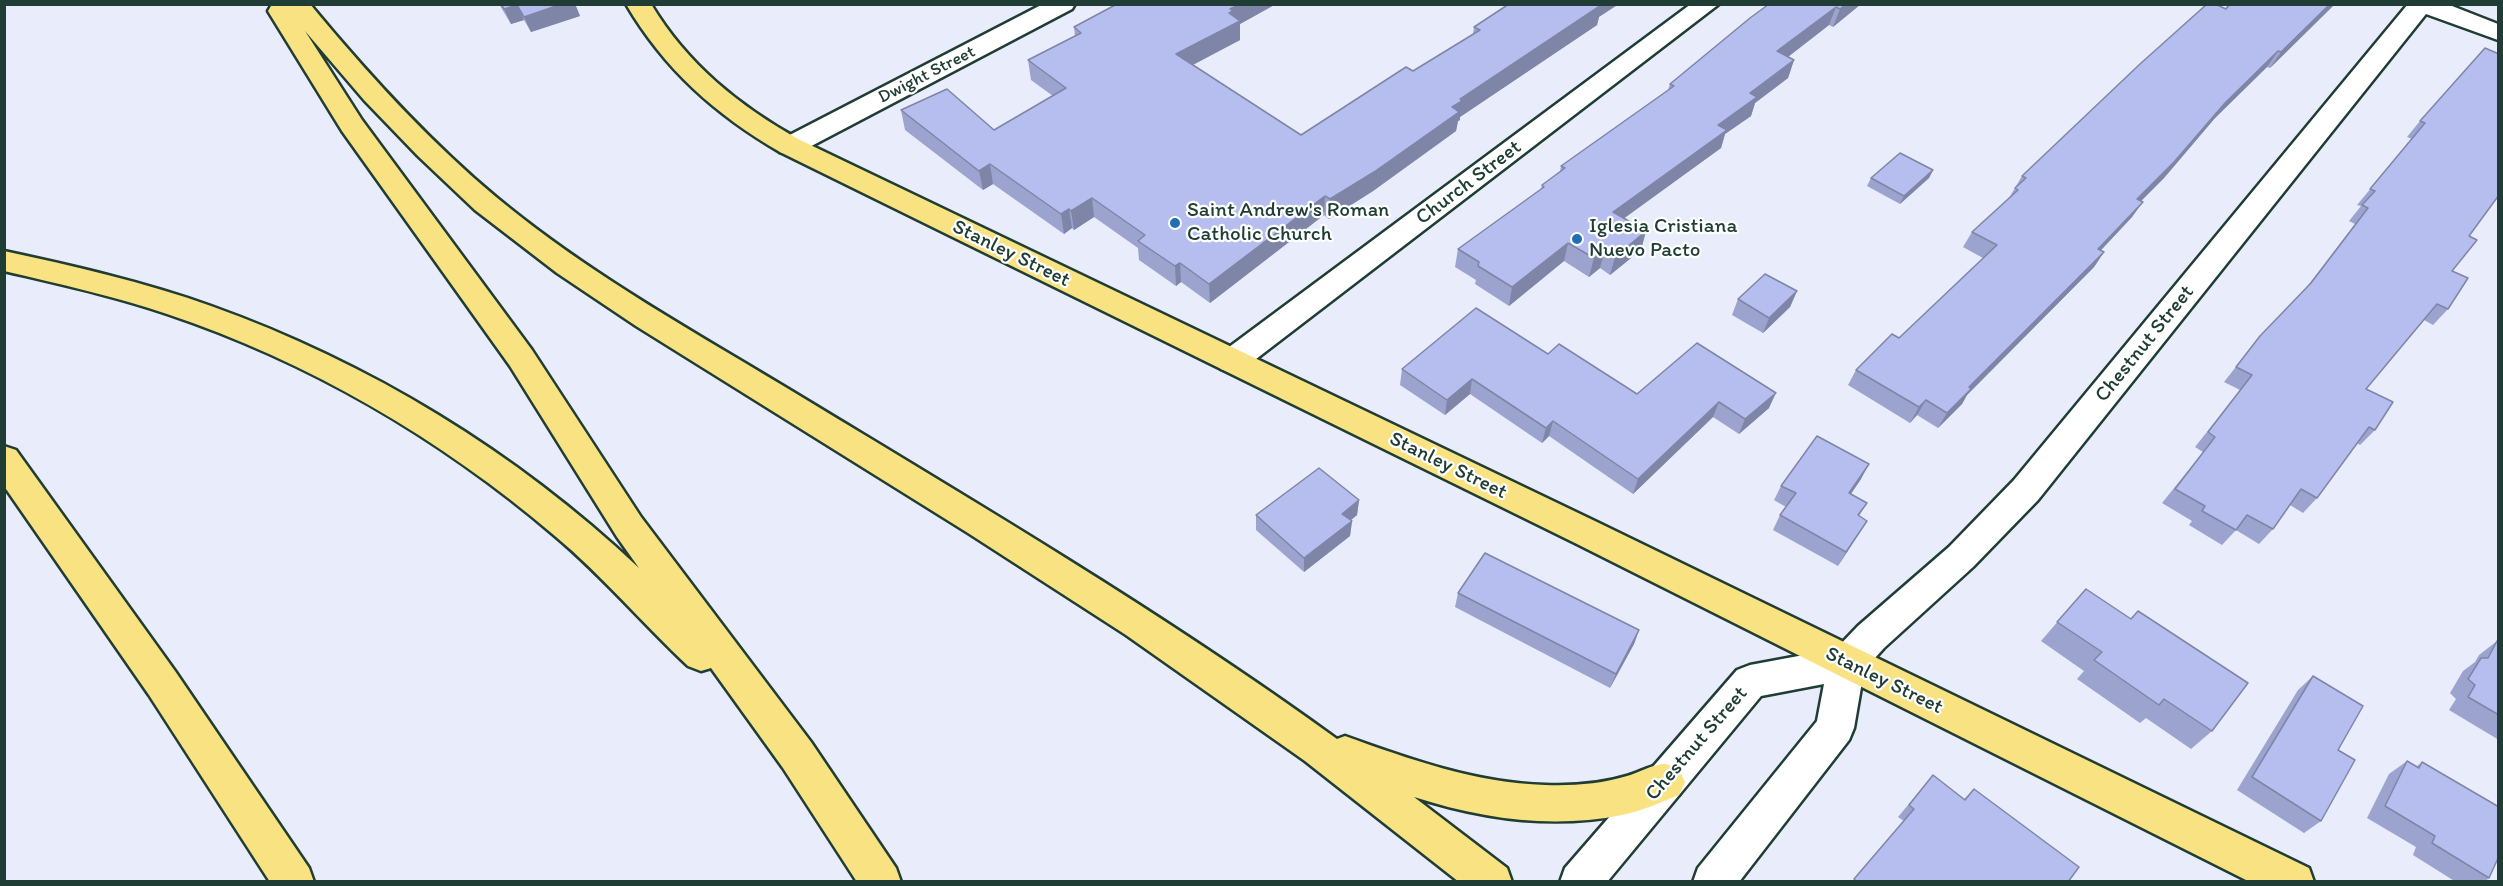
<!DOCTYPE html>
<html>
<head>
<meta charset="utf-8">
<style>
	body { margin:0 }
	#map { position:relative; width:2503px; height:886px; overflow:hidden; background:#e9ecfa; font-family:Itim,sans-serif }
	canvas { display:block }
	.frame { position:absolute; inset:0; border:6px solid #1f3d34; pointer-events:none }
</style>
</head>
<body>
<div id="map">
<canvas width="2503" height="886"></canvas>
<div class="frame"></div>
</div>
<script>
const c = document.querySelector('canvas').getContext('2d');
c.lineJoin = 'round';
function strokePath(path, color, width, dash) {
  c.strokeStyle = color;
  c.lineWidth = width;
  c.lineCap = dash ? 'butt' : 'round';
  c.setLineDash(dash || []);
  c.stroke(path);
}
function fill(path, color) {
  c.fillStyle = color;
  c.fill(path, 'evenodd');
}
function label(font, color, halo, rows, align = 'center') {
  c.font = font + ' Itim,sans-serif';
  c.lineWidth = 4.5;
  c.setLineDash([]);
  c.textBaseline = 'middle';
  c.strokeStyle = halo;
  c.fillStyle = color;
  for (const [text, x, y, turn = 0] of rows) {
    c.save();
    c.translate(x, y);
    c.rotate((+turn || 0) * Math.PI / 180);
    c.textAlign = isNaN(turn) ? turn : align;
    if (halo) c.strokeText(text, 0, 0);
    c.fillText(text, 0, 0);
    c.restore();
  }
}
const minor = new Path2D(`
	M1043 4H1075L1072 9 800 152 790 155 780 152 776 146 780 140Z
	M1691 4H1719L1243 369 1232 373 1221 369 1216 361 1221 353Z
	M2408 4H2447L2498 24V40L2426 14 2038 500 1973 567 1884 648 1864 670 1854 728 1849 740 1739 882H1693L1698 868 1817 721 1824 684 1761 696 1607 882H1560L1565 868 1737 670 1750 665 1836 649 1858 626 1949 547 2014 480Z`);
const major = new Path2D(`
	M626 4H651C687 64 739 106 800 140L1599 523 2309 868 2314 882H2250L1575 543 780 152C716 115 664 69 626 4Z`);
const highway = new Path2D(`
	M276 4H310C367 73 427 139 496 197 591 276 700 335 805 399 985 508 1166 615 1337 739L1345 736C1409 759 1476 783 1545 785 1572 786 1601 784 1627 776 1638 773 1655 763 1666 764 1670 765 1675 768 1679 769L1685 782 1679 795C1661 802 1642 811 1622 815 1552 829 1482 819 1414 797L1507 868 1512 882H1459L1305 761 1126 635 968 533 636 326 557 273 475 210 418 156 364 100 305 31 362 120 532 350 641 517 811 742 896 868 901 882H857L783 768 711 668 701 671 688 666C643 624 603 576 555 536 441 439 310 362 167 314 114 296 59 284 4 271V251C74 266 144 282 211 306 370 363 516 452 639 568L617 537 510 366 342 131 268 11 271 6Z
	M4 446 16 450 175 671 309 868 314 882H270L149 695 4 486Z`);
const wall = new Path2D(`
	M499 4H575L580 16 531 32 524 20 511 24Z
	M1117 4H1276L1240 24V40L1193 65 1301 135 1413 71 1473 34 1474 27 1599 17 1597 25 1460 117V120L1458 121 1456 131 1373 191 1329 219 1324 215 1210 303 1181 282 1176 286 1139 260 1138 248 1094 217 1074 230 1072 228 1064 234 993 184 983 190 905 130 901 110 994 130 1053 96 1031 80 1028 60 1075 36 1074 27Z
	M1769 4H1861L1833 27 1829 25 1788 57 1794 60 1788 78 1755 103 1751 116 1725 134 1721 148 1624 218 1646 231 1641 250 1610 275 1600 268 1589 277 1564 261 1509 306 1475 284 1476 280 1455 267 1458 249 1541 189 1542 185 1560 172 1561 166 1668 90 1670 84Z
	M2230 4H2335L2270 68 2267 67 2215 118 2164 178 2141 201 2132 217 2101 250 2104 252 2094 267 1967 395 1962 404 1938 428 1917 415 1910 423 1848 385 1856 370 1899 338 1983 258 1963 247 1972 232 2009 198 2022 176Z
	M2485 48 2469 236 2452 271 2448 309 2433 325 2424 320 2366 389 2375 430 2360 445 2357 443 2317 498 2303 513 2290 505 2273 529 2259 544 2236 530 2222 545 2189 525 2192 521 2162 503 2203 452 2195 447 2240 390 2224 382 2260 336 2306 288 2355 224 2349 221 2361 206 2357 205 2412 139 2407 137 2420 121Z
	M1933 170 1929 178 1900 204 1867 186 1871 178Z
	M1797 291 1790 307 1763 333 1732 315 1738 299Z
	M1548 354 1637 394 1769 408 1739 434 1713 417 1633 494 1549 436 1542 443 1470 394 1445 415 1400 385 1402 369Z
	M1861 479 1851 494 1867 503 1859 516 1858 535 1838 566 1773 530 1780 515 1786 507 1774 500 1781 486Z
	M1359 500 1357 515 1350 521H1352L1350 536 1304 572 1256 530V515Z
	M2086 589 2212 731 2191 749 2146 718 2140 723 2077 679 2084 671 2041 641Z
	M1458 593 1639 630 1634 644 1610 688 1455 607Z
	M2497 641 2499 642V740L2449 710 2456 699 2450 693 2463 671 2475 662 2479 655Z
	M2313 676 2321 821 2304 833 2237 790 2298 690Z
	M2407 761 2416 767 2422 762 2489 878 2484 882H2456L2413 855 2416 847 2367 818 2389 774Z
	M1933 775 1964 799 1974 789 2068 882H1852L1904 821 1898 817Z`);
const shadedWall = new Path2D(`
	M562 4H575L580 16 531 32 524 17Z
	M1240 4H1276L1240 24V40L1177 73 1176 54 1229 13 1230 9Z
	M1595 4H1619L1599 17 1597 25 1460 117V120L1458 121 1456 131 1373 191 1329 219 1330 199 1452 107 1460 99Z
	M1846 4H1861L1833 27 1840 9Z
	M2330 4H2335L2270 68 2281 52Z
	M517 5 524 20 511 24 504 9Z
	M1836 7 1829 25 1771 70 1777 51Z
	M2278 51 2267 67 2215 118 2164 178 2127 215 2137 199 2225 103Z
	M1794 60 1788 78 1755 103 1751 116 1725 134 1721 148 1608 230 1613 212 1718 125 1750 93Z
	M990 164 993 184 983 190 979 171Z
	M1933 170 1929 178 1900 204 1904 196Z
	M1325 196 1324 215 1210 303 1209 284Z
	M1092 198 1094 217 1074 230 1071 211Z
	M2143 202 2132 217 2088 264 2098 249Z
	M1069 209 1072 228 1064 234 1061 214Z
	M1646 231 1641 250 1610 275 1615 257Z
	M1568 243 1564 261 1509 306 1512 287Z
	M1605 250 1600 268 1589 277 1594 258Z
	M2104 252 2094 267 1967 395 1962 404 1938 428 1947 413 1969 387Z
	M1180 263 1181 282 1176 286 1175 266Z
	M1797 291 1790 307 1763 333 1769 318Z
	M1472 379 1470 394 1445 415 1447 400Z
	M1776 393 1769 408 1739 434 1745 419Z
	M1926 400 1917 415 1910 423 1919 407Z
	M1719 402 1713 417 1633 494 1638 479Z
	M1553 421 1549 436 1542 443 1546 428Z
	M1869 464 1861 479 1841 508 1849 493Z
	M1359 500 1357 515 1341 528 1342 514Z
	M1352 521 1350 536 1304 572V558Z
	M1867 521 1858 535 1838 566 1846 552Z
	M1639 630 1634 644 1610 688 1616 674Z`);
const building = new Path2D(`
	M501 4H562L524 17 517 5 504 9Z
	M1117 4H1240L1230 9 1233 11 1229 13 1240 21 1176 54 1301 135 1406 67 1413 71 1480 30 1474 27 1509 4H1600L1601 5 1460 99 1462 101 1452 107 1459 112 1374 172 1330 199 1325 196 1209 284 1180 263 1175 266 1138 241 1145 235 1092 198 1071 211 1069 209 1061 214 990 164 979 171 901 110 947 89 994 130 1066 88 1028 60 1081 33 1074 27Z
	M1769 4H1846L1840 9 1836 7 1777 51 1794 60 1750 93 1757 97 1718 125 1727 130 1613 212 1646 231 1615 257 1605 250 1594 258 1568 243 1512 287 1478 266 1479 262 1458 249 1544 187 1542 185 1565 168 1561 166 1674 86 1670 84 1750 18Z
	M2207 4H2215L2226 9 2230 4H2330L2281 52 2278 51 2225 103 2174 162 2137 199 2143 202 2098 249 2104 252 1969 387 1971 389 1947 413 1926 400 1919 407 1856 370 1892 334 1899 338 1997 245 1972 232 2018 190 2015 188 2026 178 2022 176 2140 64Z
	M2485 48 2499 54V195L2469 236 2477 240 2452 271 2468 278 2448 309 2437 304 2366 389 2393 402 2375 430 2369 427 2317 498 2301 489 2273 529 2247 515 2236 530 2202 511 2205 506 2175 489 2215 437 2208 432 2252 375 2236 367 2260 336 2311 283 2368 208 2362 205 2375 191 2370 189 2425 123 2420 121Z
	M1900 153 1933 170 1904 196 1871 178Z
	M1765 274 1797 291 1769 318 1738 299Z
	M1476 308 1548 354 1559 344 1637 394 1697 343 1776 393 1745 419 1719 402 1638 479 1553 421 1546 428 1472 379 1447 400 1402 369Z
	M1817 436 1869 464 1849 493 1867 503 1858 515 1867 521 1846 552 1780 515 1796 493 1781 486Z
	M1319 468 1359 500 1342 514 1352 521 1304 558 1256 515Z
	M1485 553 1639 630 1616 674 1458 593Z
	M2086 589 2131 619 2138 611 2248 683 2212 731 2164 699 2159 705 2094 660 2102 652 2057 622Z
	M2497 641 2499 642V715L2468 697 2475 685 2468 679 2481 658H2488Z
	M2313 676 2363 706 2338 750 2355 760 2321 821 2252 777Z
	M2407 761 2419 768 2422 762 2499 807V856L2489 878 2432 843 2435 836 2385 806Z
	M1933 775 1965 800 1974 789 2079 867 2068 882H1857L1854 879 1914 809 1909 805Z`);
const markers = [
	[1175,223,6,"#1f6fb2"],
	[1577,239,6,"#1f6fb2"]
];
const farStreetnames = [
	["Dwight Street",927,75,-27]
];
const streetNames = [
	["Church Street",1469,183,-37],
	["Stanley Street",1011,254,26],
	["Chestnut Street",2145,344,-51],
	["Stanley Street",1448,466,26],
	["Stanley Street",1884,681,26],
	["Chestnut Street",1697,744,-49]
];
const poiNames = [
	["Saint Andrew's Roman",1187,211],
	["Catholic Church",1187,235],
	["Iglesia Cristiana",1589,227],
	["Nuevo Pacto",1589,251]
];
strokePath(minor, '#1f3d34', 5);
strokePath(major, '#1f3d34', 5);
strokePath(highway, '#1f3d34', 5);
fill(minor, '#fff');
fill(major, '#f8e281');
fill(highway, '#f8e281');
fill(wall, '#9ca3ce');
fill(shadedWall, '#7f85a7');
fill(building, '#b5beef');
strokePath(building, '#7f85a7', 1.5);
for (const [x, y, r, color] of markers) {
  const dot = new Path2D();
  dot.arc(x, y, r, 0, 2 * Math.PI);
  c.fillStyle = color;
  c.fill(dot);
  strokePath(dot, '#fff', 2);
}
label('18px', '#1f3d34', '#fff', farStreetnames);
label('21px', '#1f3d34', '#fff', streetNames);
label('21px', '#1f3d34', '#fff', poiNames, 'left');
</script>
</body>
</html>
